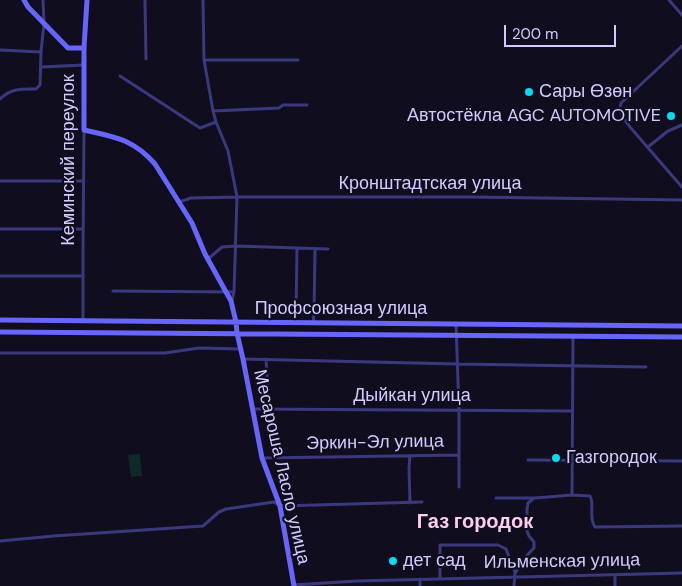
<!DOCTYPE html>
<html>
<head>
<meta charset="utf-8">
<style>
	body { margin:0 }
	#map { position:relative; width:682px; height:586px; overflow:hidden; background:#100d1f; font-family:"DM Sans",sans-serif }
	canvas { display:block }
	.scale { position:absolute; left:504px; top:25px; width:112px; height:22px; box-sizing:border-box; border:2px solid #d1ccfe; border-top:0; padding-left:6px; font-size:15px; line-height:18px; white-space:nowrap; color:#d1ccfe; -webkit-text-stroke:4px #100d1f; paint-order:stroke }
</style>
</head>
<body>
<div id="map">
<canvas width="682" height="586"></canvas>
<div class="scale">200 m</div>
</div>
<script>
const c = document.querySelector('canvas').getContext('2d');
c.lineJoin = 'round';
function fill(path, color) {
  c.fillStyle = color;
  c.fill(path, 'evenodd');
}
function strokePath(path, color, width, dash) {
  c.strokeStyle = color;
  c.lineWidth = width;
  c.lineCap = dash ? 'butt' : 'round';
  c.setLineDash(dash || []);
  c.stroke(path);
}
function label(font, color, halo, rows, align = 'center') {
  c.font = font + ' "DM Sans",sans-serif';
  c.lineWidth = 4.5;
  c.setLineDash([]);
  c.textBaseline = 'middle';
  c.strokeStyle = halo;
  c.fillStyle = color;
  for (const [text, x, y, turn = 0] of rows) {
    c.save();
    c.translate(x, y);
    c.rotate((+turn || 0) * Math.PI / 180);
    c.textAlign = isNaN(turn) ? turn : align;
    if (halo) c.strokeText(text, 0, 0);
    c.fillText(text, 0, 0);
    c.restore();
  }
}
const green = new Path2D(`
	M140 454 142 476 131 477 128 455Z`);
const street = new Path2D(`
	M145 0 146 59
	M203 0 204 60 213 111 216 122 228 151 237 197 234 292 232 300
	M669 0 682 15
	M682 46 621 103 620 108 622 116 630 127 682 187
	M0 50 41 52
	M204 60H298
	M41 67 84 65
	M120 76 200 128 216 122
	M0 99C11 88 21 89 36 89L40 85 41 52 44 24 43 0
	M213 111 279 108 283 105H307
	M648 147 668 131 682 125
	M0 181H83
	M179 202 191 198 237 197H472L682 200
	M0 229H83
	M208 259 222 247 236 246 328 249
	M0 276H83
	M113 291 234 292
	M83 321V249L84 130
	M294 322 296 315 297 248
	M313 322 314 315 315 249
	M456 324 459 410V487
	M0 353H165L199 348 241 349
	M243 359 457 364 646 367
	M266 359 269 409
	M253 409 572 411
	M262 458 459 455
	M528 460 682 461
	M572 495 573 336
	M496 498H535L572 495 590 496C595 505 588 517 595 527L682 526
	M410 503 409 468 410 456
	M0 541 54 536 203 526 219 512 226 509 274 502 280 506 422 502
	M516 572 523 560 531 551 534 548V542L529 536 527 531V509L528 503 533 499
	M420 579V586
	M440 579V545H498L506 549 515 572 514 586
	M293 585 357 581 682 573
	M615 586V575`);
const secondary = new Path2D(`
	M24 0 28 7 68 48H84
	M87 0 84 48V130C115 137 133 139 155 164L192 223 205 254 231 301 236 322 237 333 243 359 262 458 280 506 294 586
	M0 320 682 326
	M0 332 682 337`);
const markers = [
	[529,92,5,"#05dbf1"],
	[671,116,5,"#05dbf1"],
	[556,458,5,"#05dbf1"],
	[393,561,5,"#05dbf1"]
];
const poiNames = [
	["Сары Өзөн",539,92],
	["Автостёкла AGC AUTOMOTIVE",661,116,"right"],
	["Газгородок",566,458],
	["дет сад",403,561]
];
const streetNames = [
	["Кеминский переулок",69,160,-90],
	["Кронштадтская улица",430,184],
	["Профсоюзная улица",341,309],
	["Дыйкан улица",412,396],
	["Эркин-Эл улица",375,443,-1],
	["Месароша Ласло улица",281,467,77],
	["Ильменская улица",562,562,-1]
];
const quarterNames = [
	["Газ городок",475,523]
];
fill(green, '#102928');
strokePath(street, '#3b397d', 3);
strokePath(secondary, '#6865fc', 5);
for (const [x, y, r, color] of markers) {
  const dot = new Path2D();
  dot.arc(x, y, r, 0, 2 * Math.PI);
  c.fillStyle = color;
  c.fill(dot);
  strokePath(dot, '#100d1f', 2);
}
label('18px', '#d1ccfe', '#100d1f', poiNames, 'left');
label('18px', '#d1ccfe', '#100d1f', streetNames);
label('bold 20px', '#feceed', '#100d1f', quarterNames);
</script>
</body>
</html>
